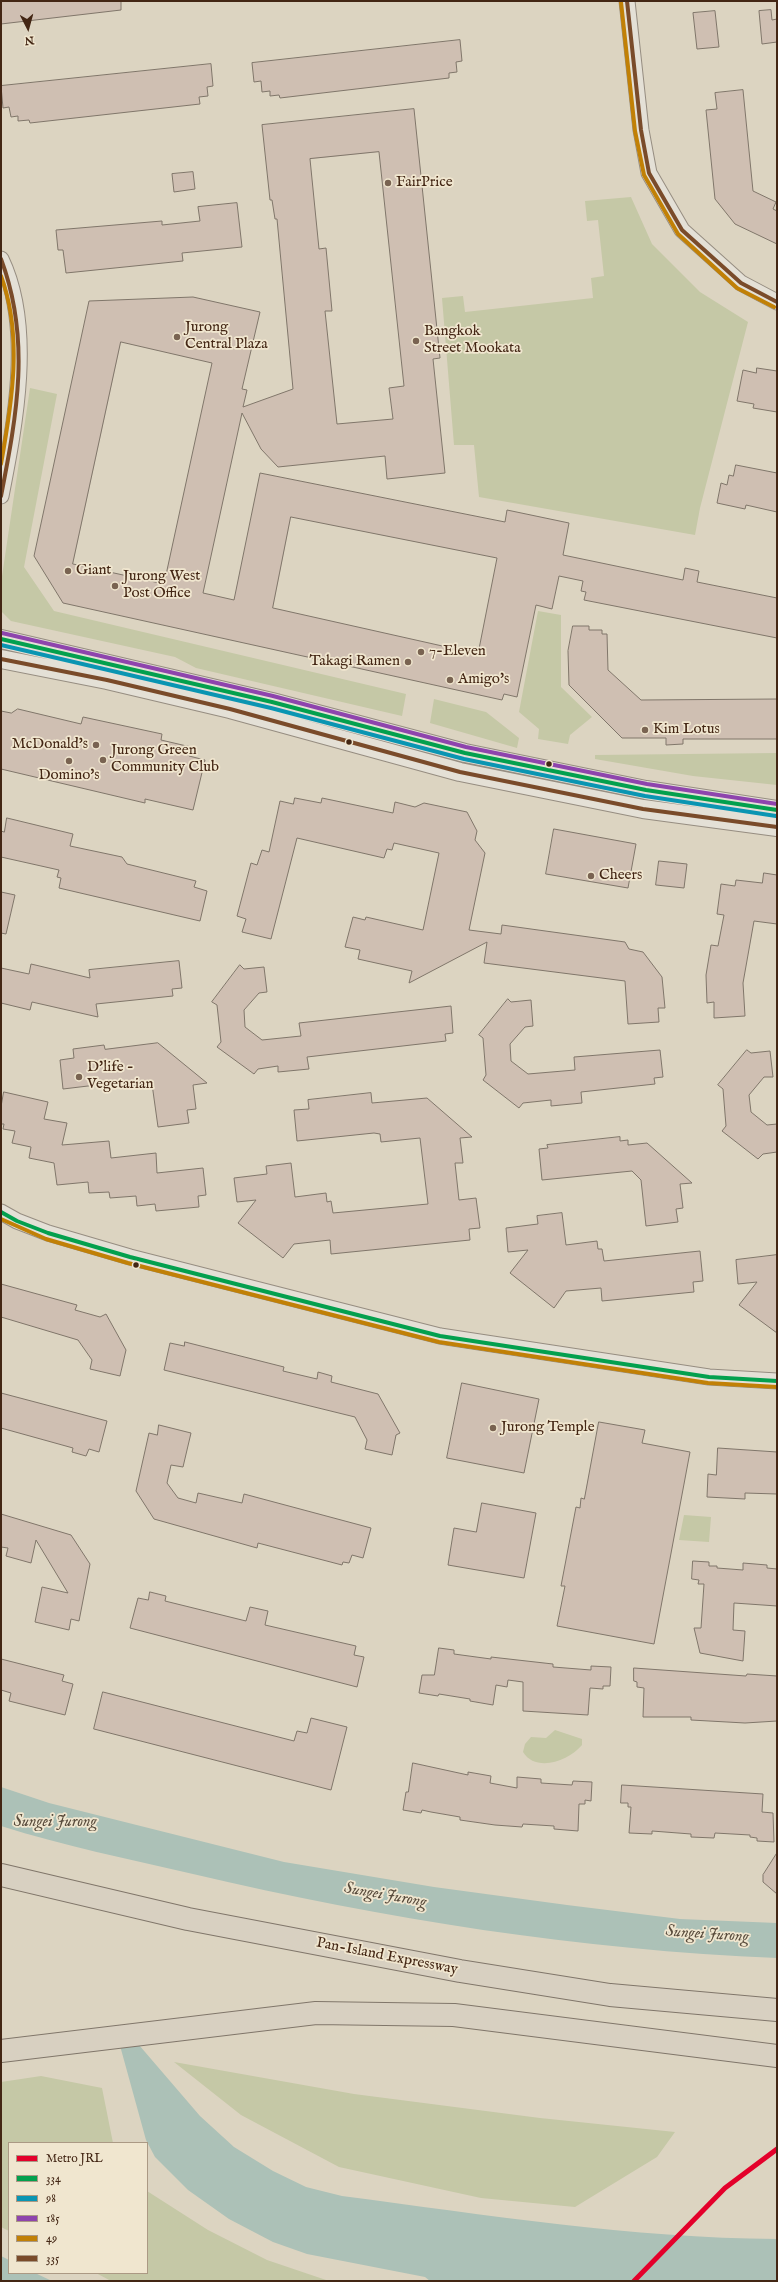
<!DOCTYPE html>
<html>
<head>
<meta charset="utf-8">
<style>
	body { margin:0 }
	#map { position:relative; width:778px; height:2282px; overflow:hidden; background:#dcd4c1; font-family:"IM FELL English",serif }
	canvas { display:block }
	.frame { position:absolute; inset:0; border:2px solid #432614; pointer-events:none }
	.legend { position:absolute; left:8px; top:2142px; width:140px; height:132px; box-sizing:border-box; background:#f0e6cf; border:1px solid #ab9984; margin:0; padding:5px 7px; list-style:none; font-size:12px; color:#432614 }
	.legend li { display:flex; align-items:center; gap:8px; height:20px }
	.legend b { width:20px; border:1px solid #ab9984 }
	.north { position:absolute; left:8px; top:8px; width:40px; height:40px; -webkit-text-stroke:3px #f0e6cf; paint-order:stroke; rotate:174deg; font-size:11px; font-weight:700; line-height:16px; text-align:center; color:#432614 }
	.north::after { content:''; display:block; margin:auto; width:14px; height:18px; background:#432614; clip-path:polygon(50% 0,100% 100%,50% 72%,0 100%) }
</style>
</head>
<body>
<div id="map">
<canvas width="778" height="2282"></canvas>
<div class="frame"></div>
<ul class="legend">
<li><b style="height:5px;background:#e4002b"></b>Metro JRL</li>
<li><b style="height:5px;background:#03a04e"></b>334</li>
<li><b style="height:5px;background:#0a95b2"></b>98</li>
<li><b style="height:5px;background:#8e44ad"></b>185</li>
<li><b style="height:5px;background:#c18006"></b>49</li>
<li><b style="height:5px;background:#7a4b2a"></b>335</li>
</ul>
<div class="north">N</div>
</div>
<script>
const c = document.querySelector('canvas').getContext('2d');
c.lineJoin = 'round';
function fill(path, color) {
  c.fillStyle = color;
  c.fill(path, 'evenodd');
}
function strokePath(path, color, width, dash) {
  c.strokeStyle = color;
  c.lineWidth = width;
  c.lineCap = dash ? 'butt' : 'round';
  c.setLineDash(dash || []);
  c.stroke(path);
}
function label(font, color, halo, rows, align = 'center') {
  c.font = font + ' "IM FELL English",serif';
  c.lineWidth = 3.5;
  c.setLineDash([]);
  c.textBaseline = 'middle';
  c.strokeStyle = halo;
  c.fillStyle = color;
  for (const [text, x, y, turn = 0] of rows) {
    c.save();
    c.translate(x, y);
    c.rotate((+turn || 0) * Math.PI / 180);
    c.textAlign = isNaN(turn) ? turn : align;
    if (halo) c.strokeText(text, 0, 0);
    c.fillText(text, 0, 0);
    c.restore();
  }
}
const green = new Path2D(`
	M631 197 652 244 700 292 748 322 700 508 695 535 479 497 474 445H454L442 298 463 296 465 312 593 298 591 278 604 276 598 220 587 221 585 201Z
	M30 388 57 394 24 567 54 611 406 694 402 716 196 668 175 657 11 621 1 611V583Z
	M538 611 561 615V687L592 717 570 735 568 744 538 739 539 729 519 712Z
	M434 699 486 712 519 738 517 748 430 723Z
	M777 753V785L693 776 595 759V755Z
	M684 1515 711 1517 709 1542 679 1540Z
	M555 1730 582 1739V1745C569 1761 536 1773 523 1752L525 1744 531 1737 546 1738Z
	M174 2062 354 2094 540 2118 675 2132 657 2157 575 2207 481 2198 339 2167 241 2115Z
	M41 2076 102 2088 113 2143H9V2231L1 2227V2082Z
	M147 2191 208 2230 267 2260 329 2281H111L96 2273H147Z`);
const water = new Path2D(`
	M1 1787 49 1803 284 1862 434 1887 567 1905 680 1919 777 1923V1958C581 1950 384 1919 193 1874 129 1859 64 1846 1 1826Z
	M119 2042 139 2045 200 2116 234 2147 273 2171 306 2187 342 2196C487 2215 631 2238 777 2239V2281H430L425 2277 307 2254 273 2242 229 2219 188 2190 155 2157 146 2140Z
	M1 2256 9 2260V2273H35L52 2281H1Z`);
const building = new Path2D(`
	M1 1H121V10L1 24Z
	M771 10 772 20 777 19V42L762 44 759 11Z
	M715 11 719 47 697 49 693 13Z
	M460 40 462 61 456 62 457 72 449 73V78L280 98 279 95 270 96V91L262 92 261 81 254 82 252 63Z
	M211 64 213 86 207 87 208 96 199 97 200 104 30 123 29 120 18 121V116L11 117 9 107 3 108 1 86Z
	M743 90 753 191 776 202 773 209 777 211V244L735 224 715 199 706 110 717 109 715 93Z
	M414 109 440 358 433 359 445 473 387 479 385 456 278 467 261 449 242 413 203 593 234 600 260 473 505 522 507 510 569 523 563 555 683 580 685 568 699 571 697 582 777 598V638L584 600 586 592 581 591 583 581 559 576 552 609 536 605 517 697 504 694 502 700 63 603 34 556 89 301 193 297 260 312 242 389 247 390 243 407 293 389 277 219H275L272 200H270L262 125ZM379 152 404 386 389 388 393 419 337 424 325 311H332L326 248 319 249 310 159ZM121 342 212 363 164 584 73 564ZM291 517 497 558 478 654 273 608Z
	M193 172 195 189 174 192 172 174Z
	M237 203 242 247 182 253 183 261 66 273 63 250H58L56 230 162 221V225L200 221 198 207Z
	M757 368 777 371V412L753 408 754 404 737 401 743 370 756 373Z
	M736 465 777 473V512L746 505 745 509 717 503 721 483 727 485 729 475 733 476Z
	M573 626H589V630H602V634H607L608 670 641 700 777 699V739H683V744L666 745V738H622L569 685 568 651Z
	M18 709 81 724 83 717 162 734 161 740 191 747 189 756 205 760 193 810 145 799V803L1 769V711L11 713Z
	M295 798 321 803 322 798 393 813 395 802 415 807 424 803 467 812 477 831 475 840 485 853 469 930 501 934 502 925 625 942 629 949 643 952 662 977 665 1008H658L659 1022 628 1024 625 981 484 963 487 942 409 983 412 971 358 959 360 950 345 947 353 917 365 920 366 917 423 930 439 853 394 843 392 850 387 849 384 858 297 838 271 939 242 932 246 919 237 916 251 863 257 865 262 850 269 852 280 801 293 804Z
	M7 818 73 834 70 846 122 857 127 864 196 881 194 887 207 891 200 921 59 888 61 878 57 877 59 870 1 857V831L4 832Z
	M554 829 636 844 628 888 546 874Z
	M659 861 687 864 684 888 656 885Z
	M764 873 777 875V924L754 921 743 983 745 1016 714 1018V1002L707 1003 706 975 711 945 718 946 724 915 717 914 721 884 735 886 736 880 762 883Z
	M1 892 15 895 6 934 1 933Z
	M179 961 182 988 172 989 173 996 96 1004 98 1017 32 1002 30 1010 1 1003V968L29 974 31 964 90 978 89 970Z
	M240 965 244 969 264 967 267 992 259 993 244 1010 245 1027 262 1040 301 1036 299 1023 451 1006 453 1033 445 1034 446 1041 307 1057 309 1069 278 1072V1066L258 1069 254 1074 217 1047 221 1042 217 1005 212 1002Z
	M508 999 511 1002 531 1000 533 1026 525 1027 510 1044 511 1061 528 1074 575 1070 574 1057 660 1050 663 1077 654 1078 655 1084 581 1092 582 1103 551 1106V1100L523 1103 519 1108 483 1080 486 1075 483 1038 479 1035Z
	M158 1043 207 1083 193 1085 196 1109 187 1110 189 1123 158 1127 152 1084 114 1088 113 1083 63 1089 60 1060 74 1058 73 1049 104 1045 105 1049Z
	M747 1050 751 1053 770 1051 773 1077H764L749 1095 751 1112 767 1125 777 1124V1152L763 1154 758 1159 722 1131 726 1126 723 1089 718 1085Z
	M4 1092 48 1102 44 1119 67 1123 62 1145 109 1141 111 1158 156 1153 157 1173 203 1168 206 1195 198 1196 199 1207 156 1211 155 1204 137 1206 136 1196 110 1198 109 1192 89 1193 88 1182 57 1185 54 1163 29 1158 31 1147 12 1143 15 1131 3 1129 4 1124H1V1107Z
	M371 1093 372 1103 427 1098 472 1137 460 1138 463 1163H455L459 1200 476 1198 480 1228 469 1229 470 1240 331 1254 330 1240 294 1244 283 1258 238 1223 256 1200 237 1202 234 1178 267 1174 266 1166 291 1163 295 1197 326 1193 327 1202 331 1201 333 1213 428 1204 420 1138 381 1142 380 1134 374 1133 297 1141 294 1110 309 1109 308 1100Z
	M620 1137V1141L628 1140V1145L647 1143 692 1183 680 1184 683 1208 676 1209 678 1222 646 1226 641 1180 632 1171 542 1180 539 1149 548 1148 547 1145Z
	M562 1213 566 1245 597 1241 598 1249H602L604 1261 700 1251 703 1281 693 1282 694 1292 602 1301 601 1288 566 1291 554 1308 510 1273 528 1250 508 1252 506 1228 538 1224 537 1216Z
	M777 1255V1333L739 1305 757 1282 738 1284 736 1260Z
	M1 1284 77 1305 75 1310 100 1317 106 1314 126 1350 120 1376 90 1369 92 1360 78 1340 1 1317Z
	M185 1342 284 1367 283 1371 317 1379 318 1372 332 1376 331 1382 378 1394 400 1433 396 1435 392 1455 365 1449 367 1440 355 1417 164 1370 170 1343 184 1346Z
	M462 1383 539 1399 524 1473 447 1458Z
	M1 1393 107 1421 99 1452 89 1449 86 1456 72 1452 73 1448 1 1428Z
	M599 1422 645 1430 642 1443 690 1452 654 1644 557 1626 565 1586H561L576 1507 580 1508 581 1498 584 1499Z
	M159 1425 191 1433 183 1467 171 1465 167 1483 178 1498 196 1503 198 1493 242 1503 244 1494 371 1528 363 1558 352 1555 349 1563 343 1562 342 1565 258 1543 257 1548 154 1519 136 1491 149 1433 157 1435Z
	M718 1448 777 1452V1494L745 1493V1499L707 1497 708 1474 716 1475Z
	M482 1503 536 1513 524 1578 448 1565 454 1528 476 1532Z
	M1 1514 71 1535 90 1564 79 1621 71 1619 69 1630 35 1622 42 1587 68 1593 36 1540 31 1563 6 1556 8 1548 1 1547Z
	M693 1561 709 1562V1566H717V1568L743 1570V1563L767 1565V1568L777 1569V1606L734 1603 733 1630 745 1631 743 1661 700 1653 694 1628H701L704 1584H698L699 1580 692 1579Z
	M150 1592 166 1596 165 1601 246 1621 250 1607 268 1611 265 1625 356 1646 354 1655 364 1657 357 1687 130 1628 138 1598 148 1600Z
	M439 1648 454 1650V1654L491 1659V1657L553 1664V1667L591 1670V1666L611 1667 610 1686H603V1689L590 1688 588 1715 523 1711V1682L508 1680 507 1687 496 1685 493 1705 470 1701V1699L439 1694 438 1696 419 1693 422 1675H434Z
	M1 1659 64 1675 62 1681 73 1684 65 1715 9 1701 11 1693 1 1690Z
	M634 1668 746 1676 747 1674 777 1676V1721L745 1723 691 1720V1717H643L644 1688 637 1687V1682L634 1681Z
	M103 1692 294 1741 297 1731 307 1733 311 1718 347 1727 331 1790 94 1729Z
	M413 1763 468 1775V1772L491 1776 490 1783 517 1788V1777L541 1779V1783L572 1785 573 1781 592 1782 591 1801 585 1800V1804H579L578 1831 554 1829V1826L523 1824 522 1827 495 1825 460 1820V1817L431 1812 422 1810 421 1813 403 1810 406 1792H408Z
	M622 1785 763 1794 762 1812 773 1813 774 1842 757 1841V1838L750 1837V1835L715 1833 714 1838 691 1837V1834L652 1831V1834L629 1833 631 1807H628V1803H621Z
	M777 1853V1894L763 1882V1875Z`);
const minor = new Path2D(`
	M627 1 641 130 649 173 682 230 741 283 777 302
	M1 259C34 327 15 425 1 496
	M1 1212 17 1221 48 1233 130 1257 440 1336 709 1377 777 1381`);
const tertiary = new Path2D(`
	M1 639 272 702 465 753 646 790 777 810
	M1 659 107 680 230 709 460 772 643 809 777 827`);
const motorway = new Path2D(`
	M1 1875 188 1919 460 1971 610 1995 777 2010
	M1 2051 316 2013 454 2015 777 2056`);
const bus1 = new Path2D(`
	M1 639 272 702 465 753 646 790 777 810
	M1 1212 17 1221 48 1233 130 1257 440 1336 709 1377 777 1381`);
const bus2 = new Path2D(`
	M1 645 271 708 464 759 645 796 776 816`);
const bus3 = new Path2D(`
	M2 633 273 696 466 747 647 784 777 804`);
const bus4 = new Path2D(`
	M621 2 635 131 644 175 678 234 737 288 774 307
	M1 276C23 335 12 403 1 464
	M1 1219 46 1239 128 1263 439 1342 708 1383 777 1387`);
const bus5 = new Path2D(`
	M627 1 641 130 649 173 682 230 741 283 777 302
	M1 259C31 339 17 414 1 496
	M1 659 107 680 230 709 460 772 643 809 777 827`);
const metro1 = new Path2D(`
	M634 2281 725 2188 777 2149`);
const markers = [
	[388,183,4,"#796351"],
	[177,337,4,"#796351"],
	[416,341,4,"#796351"],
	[68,571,4,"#796351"],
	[115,586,4,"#796351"],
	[421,652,4,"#796351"],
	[408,662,4,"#796351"],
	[450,680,4,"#796351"],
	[645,730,4,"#796351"],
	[349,742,3.5,"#432614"],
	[96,745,4,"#796351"],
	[103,760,4,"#796351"],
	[69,761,4,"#796351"],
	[549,764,3.5,"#432614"],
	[591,876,4,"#796351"],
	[79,1077,4,"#796351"],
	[136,1265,3.5,"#432614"],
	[493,1428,4,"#796351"]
];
const poiNames = [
	["FairPrice",396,183],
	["Jurong",185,328],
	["Central Plaza",185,345],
	["Bangkok",424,332],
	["Street Mookata",424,349],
	["Giant",76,571],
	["Jurong West",123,577],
	["Post Office",123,594],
	["7-Eleven",429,652],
	["Takagi Ramen",400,662,"right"],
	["Amigo's",458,680],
	["Kim Lotus",653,730],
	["McDonald's",88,745,"right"],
	["Jurong Green",111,751],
	["Community Club",111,768],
	["Domino's",69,776,"center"],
	["Cheers",599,876],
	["D'life -",87,1068],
	["Vegetarian",87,1085],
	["Jurong Temple",501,1428]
];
const streetNames = [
	["Pan-Island Expressway",387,1957,11]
];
const waterNames = [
	["Sungei Jurong",55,1823],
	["Sungei Jurong",385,1896,10],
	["Sungei Jurong",707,1935,4]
];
fill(green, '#c5c8a6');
fill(water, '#acc1b7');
fill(building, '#cfbfb2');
strokePath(building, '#80766a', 1);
strokePath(minor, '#968d81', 17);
strokePath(tertiary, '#968d81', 20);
strokePath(motorway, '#80766a', 24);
strokePath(minor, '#e4e0d6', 15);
strokePath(tertiary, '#e4e0d6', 18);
strokePath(motorway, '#d8d0c1', 22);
strokePath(bus1, '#03a04e', 4);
strokePath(bus2, '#0a95b2', 4);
strokePath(bus3, '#8e44ad', 4);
strokePath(bus4, '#c18006', 4);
strokePath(bus5, '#7a4b2a', 4);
strokePath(metro1, '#e4002b', 5);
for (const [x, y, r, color] of markers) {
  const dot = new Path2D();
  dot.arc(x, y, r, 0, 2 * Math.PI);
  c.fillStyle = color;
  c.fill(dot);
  strokePath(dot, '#f0e6cf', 1.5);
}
label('15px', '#432614', '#f0e6cf', poiNames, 'left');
label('15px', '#432614', '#f0e6cf', streetNames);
label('italic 16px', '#584b3c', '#f0e6cf', waterNames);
</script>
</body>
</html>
